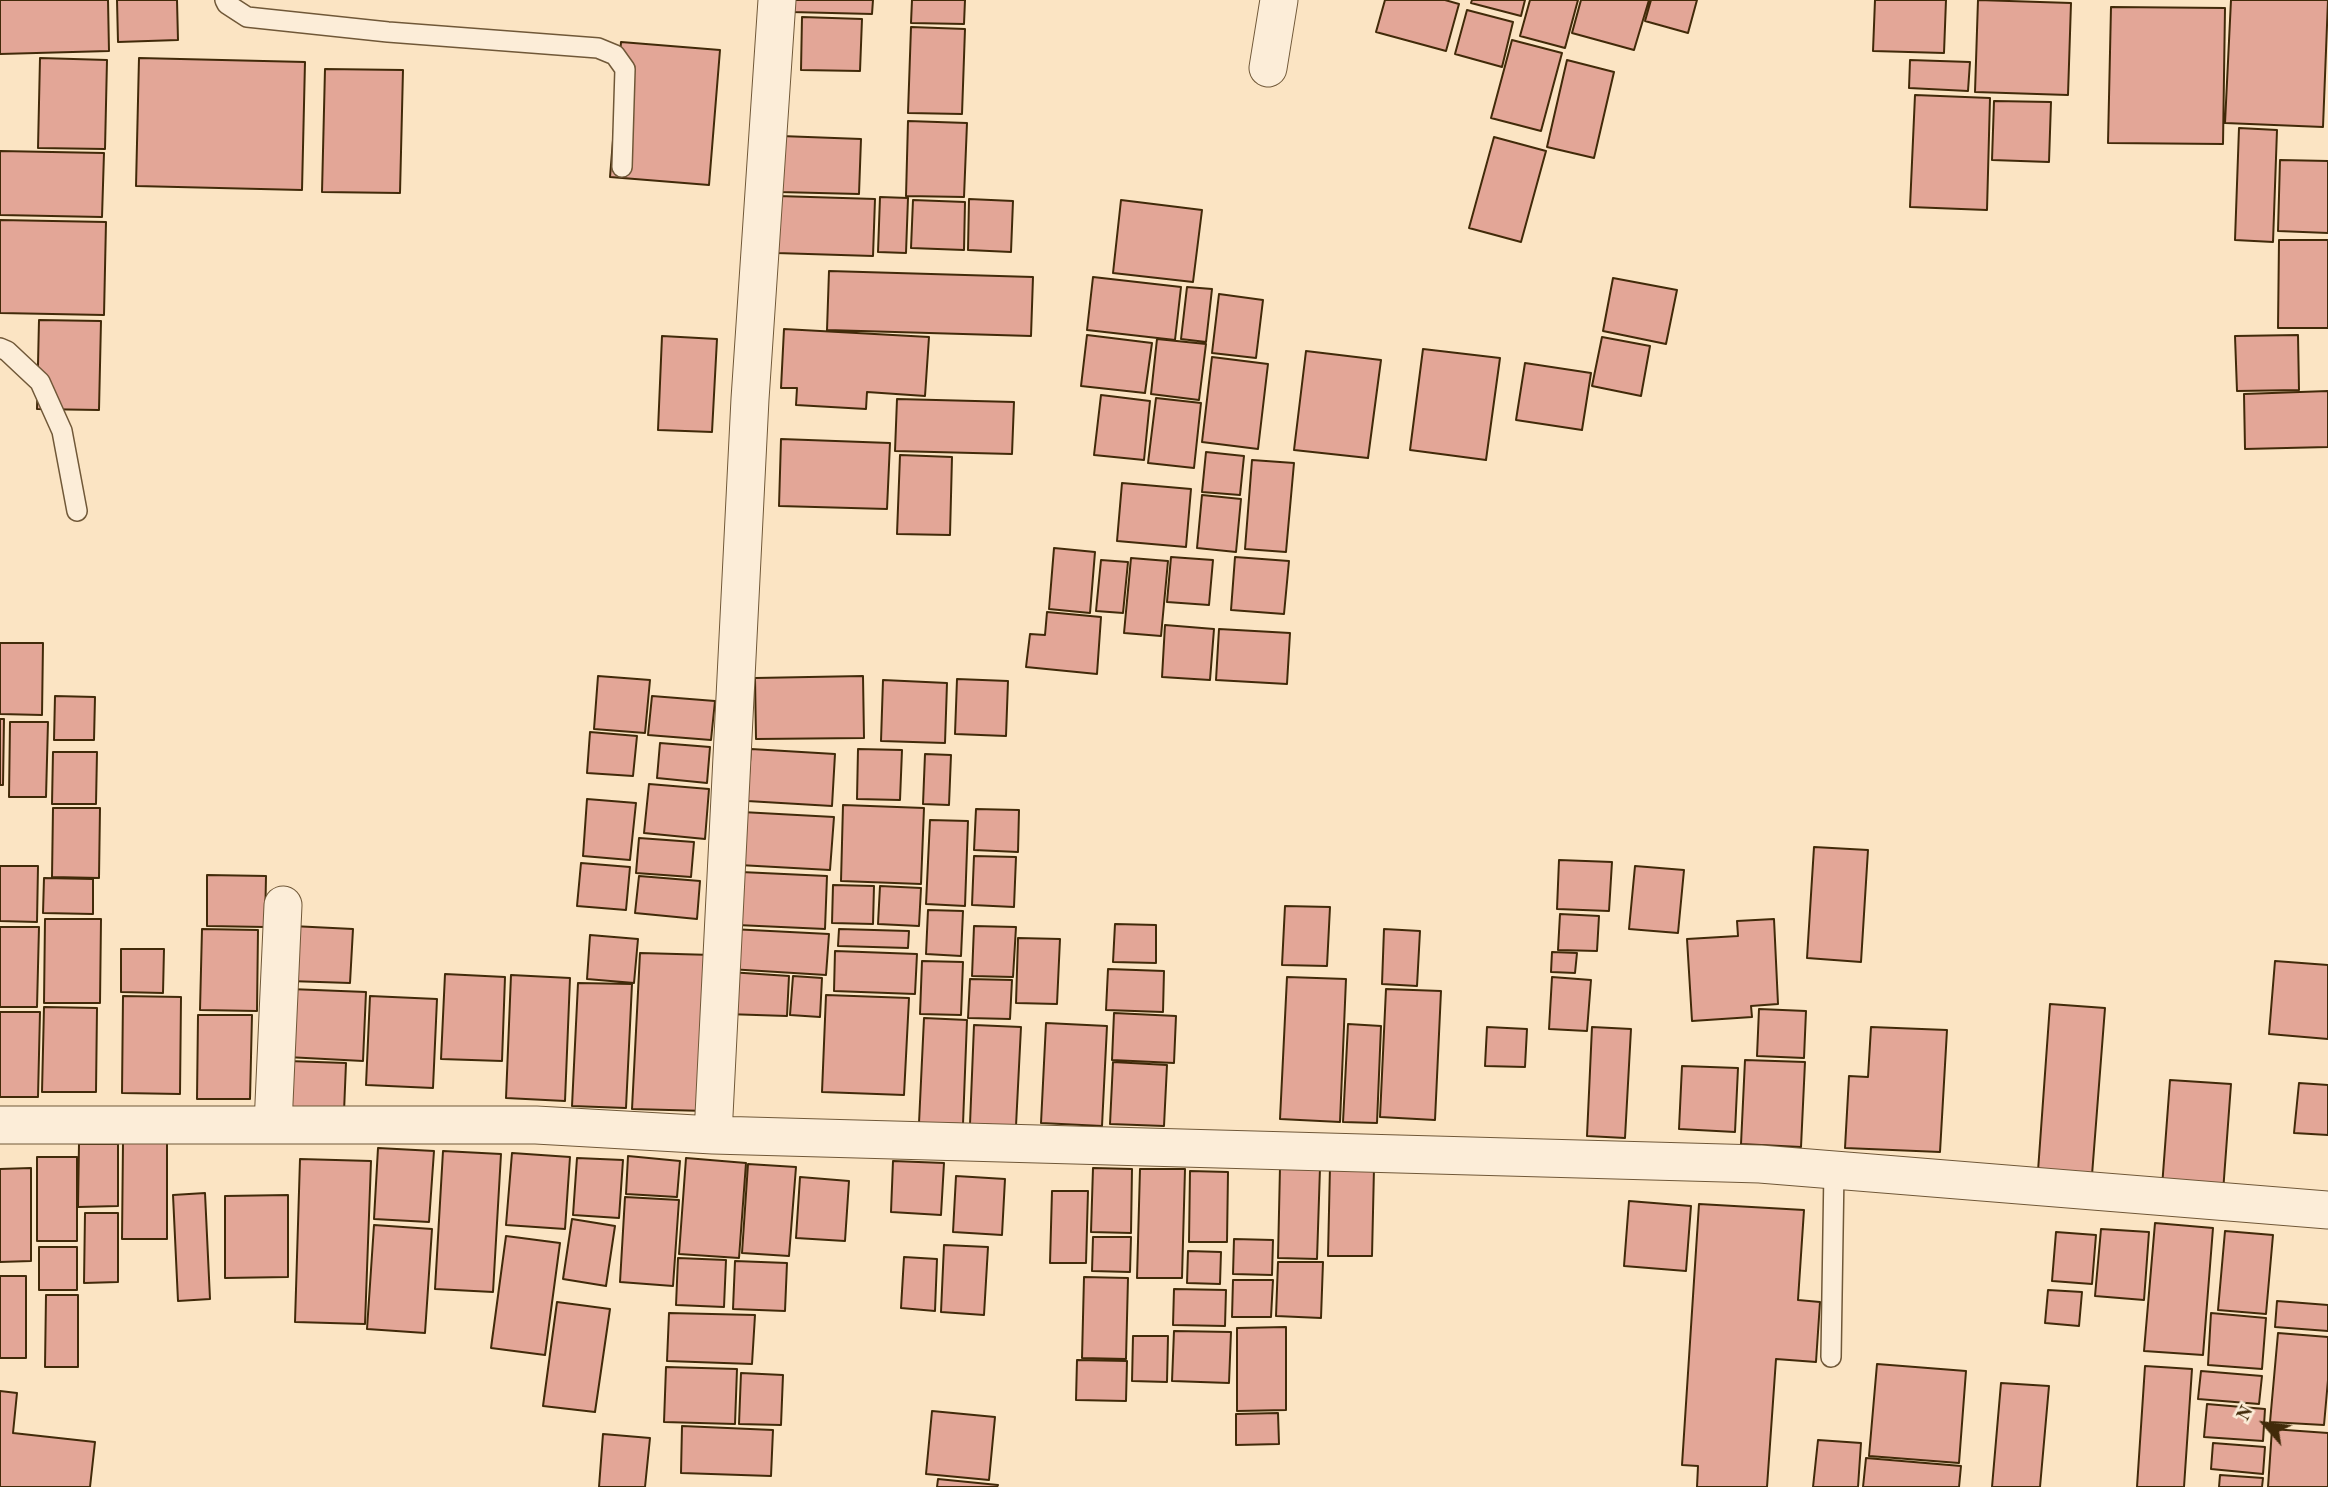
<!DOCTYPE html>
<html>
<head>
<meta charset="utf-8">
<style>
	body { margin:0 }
	#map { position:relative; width:2328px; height:1487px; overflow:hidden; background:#fbe4c3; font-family:"Old Standard TT",serif }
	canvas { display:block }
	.north { position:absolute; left:2230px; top:1389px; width:70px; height:70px; -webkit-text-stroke:5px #fcedd8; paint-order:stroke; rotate:298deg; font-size:19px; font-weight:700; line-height:28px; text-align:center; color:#412a09 }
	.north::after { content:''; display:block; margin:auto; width:24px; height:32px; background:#412a09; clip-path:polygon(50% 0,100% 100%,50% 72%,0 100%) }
</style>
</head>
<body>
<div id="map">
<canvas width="2328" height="1487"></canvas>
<div class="north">N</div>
</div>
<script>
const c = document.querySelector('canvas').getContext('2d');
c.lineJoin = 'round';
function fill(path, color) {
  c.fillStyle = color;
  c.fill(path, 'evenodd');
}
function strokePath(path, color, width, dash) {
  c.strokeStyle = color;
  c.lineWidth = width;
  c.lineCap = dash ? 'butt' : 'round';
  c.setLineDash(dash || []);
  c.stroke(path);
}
const building = new Path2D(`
	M0 0H108L109 51 0 54Z
	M117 0H177L178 40 118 42Z
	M792 0H873L872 14 791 12Z
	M912 0H965L964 24 911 23Z
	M1385 0H1445L1459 4 1446 51 1376 32Z
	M1472 0H1525L1521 16 1471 3Z
	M1530 0H1578L1565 48 1520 36Z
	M1581 0H1649L1634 50 1572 33Z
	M1651 0H1697L1688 33 1645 21Z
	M1875 0H1946L1944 53 1873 51Z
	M1978 0 2071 3 2068 95 1975 92Z
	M2231 0H2328L2323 127 2225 123Z
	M2111 7 2225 8 2223 144 2108 143Z
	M1467 10 1513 22 1502 67 1455 54Z
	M802 17 862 19 860 71 801 70Z
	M911 27 965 29 962 114 908 113Z
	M1512 40 1562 53 1541 131 1491 118Z
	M621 42 720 50 709 185 610 177Z
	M40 58 107 60 105 149 38 148Z
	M139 58 305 62 302 190 136 186Z
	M1567 60 1614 72 1594 158 1547 147Z
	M1910 60 1970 62 1968 91 1909 88Z
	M325 69 403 70 400 193 322 192Z
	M1915 95 1990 98 1987 210 1910 207Z
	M1994 101 2051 102 2049 162 1992 160Z
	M908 121 967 123 964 197 906 196Z
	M2239 128 2277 130 2273 242 2235 240Z
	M781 136 861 139 859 194 779 192Z
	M1494 137 1546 151 1521 242 1469 228Z
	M0 151 104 153 102 217 0 215Z
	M2280 160 2328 161V233L2278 231Z
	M778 196 875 199 873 256 776 253Z
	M880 197 908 198 906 253 878 252Z
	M969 199 1013 201 1011 252 968 250Z
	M913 200 965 202 964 250 911 248Z
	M1121 200 1202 210 1193 282 1113 273Z
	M0 220 106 222 104 315 0 313Z
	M2279 240H2328V328H2278Z
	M829 271 1033 277 1031 336 827 330Z
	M1093 277 1181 287 1175 340 1087 330Z
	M1613 278 1677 290 1666 344 1603 331Z
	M1187 287 1212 289 1206 342 1181 339Z
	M1219 294 1263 300 1256 358 1212 353Z
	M39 320 101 321 99 410 37 409Z
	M784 329 929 337 925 396 867 392 866 409 796 405 797 388H781Z
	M1087 335 1152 343 1145 393 1081 386Z
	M2298 335 2299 390 2237 391 2235 336Z
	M662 336 717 339 712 432 658 430Z
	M1602 337 1650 346 1641 396 1592 386Z
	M1157 339 1206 344 1199 400 1151 394Z
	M1423 349 1500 358 1486 460 1410 450Z
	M1306 351 1381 360 1368 458 1294 450Z
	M1212 357 1268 364 1258 449 1202 442Z
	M1525 363 1591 373 1582 430 1516 420Z
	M2328 391V447L2245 449 2244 394Z
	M1101 395 1150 401 1144 460 1094 455Z
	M1156 398 1201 403 1194 468 1148 463Z
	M897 399 1014 402 1012 454 895 451Z
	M781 439 890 443 887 509 779 506Z
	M1206 452 1244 456 1240 495 1202 492Z
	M900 455 952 457 950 535 897 534Z
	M1252 460 1294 463 1286 552 1245 549Z
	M1122 483 1191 489 1186 547 1117 541Z
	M1202 495 1241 499 1236 552 1197 548Z
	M1054 548 1095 552 1090 613 1049 609Z
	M1171 557 1213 560 1209 605 1167 602Z
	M1235 557 1289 561 1284 614 1231 610Z
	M1131 558 1168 561 1161 636 1124 633Z
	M1101 560 1128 562 1123 613 1096 611Z
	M1047 612 1101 617 1097 674 1026 667 1030 634 1045 635Z
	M1165 625 1214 629 1210 680 1162 677Z
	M1219 629 1290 633 1287 684 1216 680Z
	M0 643H43L42 715 0 714Z
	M598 676 650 680 645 733 594 729Z
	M863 676 864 738 756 739 755 678Z
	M957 679 1008 681 1006 736 955 734Z
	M883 680 947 683 945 743 881 741Z
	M55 696 95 697 94 740H54Z
	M652 696 715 701 711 740 648 735Z
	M0 719H4L3 785H0Z
	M10 722H48L46 797H9Z
	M590 732 637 736 633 776 587 773Z
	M660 743 710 747 707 783 657 778Z
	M751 749 835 754 832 806 747 801Z
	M858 749 902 750 900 800 857 799Z
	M53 752H97L96 804H52Z
	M925 754 951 755 949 805 923 804Z
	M649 784 709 789 705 839 644 833Z
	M587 799 636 803 630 860 583 856Z
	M843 805 924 808 921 884 841 881Z
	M53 808H100L99 878 52 877Z
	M976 809 1019 810 1018 852 974 850Z
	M742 812 834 817 830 870 739 865Z
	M930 820 968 821 965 906 926 904Z
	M639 838 694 842 691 877 636 873Z
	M1814 847 1868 850 1861 962 1807 958Z
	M974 856 1016 857 1014 907 972 905Z
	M1559 860 1612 862 1609 911 1557 909Z
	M581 863 630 867 626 910 577 906Z
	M0 866H38L37 922 0 921Z
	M1635 866 1684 870 1678 933 1629 929Z
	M741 872 827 876 825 929 737 925Z
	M207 875 266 876 265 927 207 926Z
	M639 876 700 881 697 919 635 913Z
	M44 878 93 879V914L43 913Z
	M833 885 874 886 873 924 832 923Z
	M880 886 921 888 919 926 878 924Z
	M1285 906 1330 907 1327 966 1282 965Z
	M928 910 963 911 961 956 926 954Z
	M1560 914 1599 916 1597 951 1558 950Z
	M45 919H101L100 1003H44Z
	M1774 919 1778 1004 1751 1006 1752 1017 1692 1021 1687 939 1738 936 1737 921Z
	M1115 924 1156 925V963L1113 962Z
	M292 926 353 929 350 983 289 981Z
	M974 926 1016 927 1013 977 972 976Z
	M0 927H39L37 1007H0Z
	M202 929 258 930 257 1011 200 1010Z
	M731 929 829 934 826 975 729 969Z
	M839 929 909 931 908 948 838 946Z
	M1384 929 1420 931 1417 986 1382 984Z
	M590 935 638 939 634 983 587 979Z
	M1018 938 1060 939 1057 1004 1016 1003Z
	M121 949H164L163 993 121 992Z
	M835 951 917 954 915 994 834 991Z
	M1552 952 1577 953 1575 973 1551 972Z
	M640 953 713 955 706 1111 632 1109Z
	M922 961 963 962 961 1015 920 1014Z
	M2275 961 2328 965V1039L2269 1034Z
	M1108 969 1164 971 1163 1012 1106 1010Z
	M729 972 789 976 787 1016 726 1014Z
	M445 974 505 977 502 1061 441 1059Z
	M511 975 570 978 565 1101 506 1098Z
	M793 976 822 978 820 1017 790 1015Z
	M1287 977 1346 979 1340 1122 1280 1119Z
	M1552 977 1591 980 1587 1031 1549 1029Z
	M970 979 1012 980 1010 1019 968 1018Z
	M578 983 632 984 626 1108 572 1106Z
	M290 989 366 992 363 1061 287 1057Z
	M1386 989 1441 991 1435 1120 1380 1117Z
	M826 995 909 998 904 1095 822 1092Z
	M123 996 181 997 180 1094 122 1093Z
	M370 996 437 999 433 1088 366 1085Z
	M2050 1004 2105 1008 2092 1175 2038 1171Z
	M44 1007 97 1008 96 1092H42Z
	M1759 1009 1806 1011 1804 1058 1757 1056Z
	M0 1012H40L38 1097H0Z
	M1114 1013 1176 1016 1174 1063 1112 1060Z
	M198 1015H252L250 1099H197Z
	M924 1018 967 1020 963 1124 919 1123Z
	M1046 1023 1107 1026 1102 1126 1041 1123Z
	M1348 1024 1381 1026 1377 1123 1343 1122Z
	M974 1025 1021 1027 1016 1126 970 1124Z
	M1487 1027 1527 1029 1525 1067 1485 1066Z
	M1592 1027 1631 1029 1625 1138 1587 1136Z
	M1871 1027 1947 1030 1940 1152 1845 1148 1849 1076 1868 1077Z
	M1745 1060 1805 1062 1801 1147 1741 1144Z
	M288 1061 346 1063 344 1112 286 1110Z
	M1113 1062 1167 1065 1164 1126 1110 1124Z
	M1682 1066 1738 1068 1735 1132 1679 1129Z
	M2170 1080 2231 1084 2223 1192 2162 1187Z
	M2299 1083 2328 1085V1135L2294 1133Z
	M123 1142H167V1239H122Z
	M79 1144H118V1206L78 1207Z
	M378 1148 434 1151 429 1222 374 1219Z
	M443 1151 501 1154 493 1292 435 1289Z
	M512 1153 570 1157 565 1229 506 1225Z
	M628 1156 680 1161 677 1197 626 1194Z
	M37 1157H77V1241H37Z
	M577 1158 623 1160 619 1218 573 1215Z
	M686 1158 746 1163 739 1258 679 1254Z
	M300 1159 371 1161 365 1324 295 1322Z
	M893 1161 944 1163 941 1215 891 1212Z
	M748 1164 796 1167 789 1256 742 1253Z
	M1330 1166 1374 1168 1372 1256H1328Z
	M1280 1167 1320 1168 1317 1259 1278 1258Z
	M31 1168V1261L0 1262V1169Z
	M1093 1168 1132 1169 1131 1233 1091 1232Z
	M1140 1169H1185L1182 1278H1137Z
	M1190 1171 1228 1172 1227 1242H1189Z
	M956 1176 1005 1179 1002 1235 953 1232Z
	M800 1177 849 1181 845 1241 796 1238Z
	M1052 1191H1088L1086 1263H1050Z
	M205 1193 210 1299 178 1301 173 1195Z
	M288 1195V1277L225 1278V1196Z
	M625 1197 679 1200 673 1286 620 1282Z
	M1629 1201 1691 1206 1686 1271 1624 1266Z
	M1699 1204 1804 1210 1798 1300 1820 1302 1816 1362 1776 1359 1767 1487H1697L1698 1466 1682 1465Z
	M85 1213H118V1282L84 1283Z
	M572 1219 615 1226 606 1286 563 1279Z
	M2155 1223 2213 1228 2203 1355 2144 1351Z
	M374 1225 432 1229 425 1333 367 1329Z
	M2101 1229 2149 1232 2144 1300 2095 1296Z
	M2225 1231 2273 1235 2266 1314 2218 1310Z
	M2056 1232 2096 1235 2092 1284 2052 1281Z
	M506 1236 560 1243 545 1355 491 1348Z
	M1093 1237H1131L1130 1272 1092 1271Z
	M1234 1239 1273 1240 1272 1275 1233 1274Z
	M944 1245 988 1247 984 1315 941 1312Z
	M39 1247H77V1290H39Z
	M1188 1251 1221 1252 1220 1284 1187 1283Z
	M904 1257 937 1259 935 1311 901 1308Z
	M678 1258 726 1260 724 1307 676 1305Z
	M735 1261 787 1263 785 1311 733 1309Z
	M1278 1262H1323L1321 1318 1276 1316Z
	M0 1276H26V1358H0Z
	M1084 1277 1128 1278 1126 1359 1082 1358Z
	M1233 1280H1273L1271 1317H1232Z
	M1174 1289 1226 1290 1225 1326 1173 1325Z
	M2048 1290 2082 1292 2079 1326 2045 1323Z
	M46 1295H78V1367H45Z
	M2277 1301 2328 1305V1331L2275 1327Z
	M557 1302 610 1309 595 1412 543 1406Z
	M669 1313 755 1315 752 1364 667 1361Z
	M2211 1313 2266 1318 2262 1369 2208 1365Z
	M1286 1327V1410L1237 1411V1328Z
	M1174 1331 1231 1332 1229 1383 1172 1381Z
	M2278 1333 2328 1337V1380L2324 1425 2270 1422Z
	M1133 1336H1168L1167 1382 1132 1381Z
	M1077 1360 1127 1361 1126 1401 1076 1400Z
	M1877 1364 1966 1371 1959 1463 1869 1456Z
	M2145 1366 2192 1369 2184 1487H2137Z
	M666 1367 737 1369 735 1424 664 1422Z
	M2201 1371 2262 1376 2259 1404 2198 1399Z
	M741 1373 783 1375 781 1425 739 1424Z
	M2001 1383 2049 1386 2040 1487H1992Z
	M0 1391 17 1393 13 1433 95 1442 90 1487H0Z
	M2207 1404 2265 1409 2263 1441 2204 1437Z
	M932 1411 995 1417 989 1480 926 1474Z
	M1278 1413 1279 1444 1236 1445V1414Z
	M682 1426 773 1430 771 1476 681 1473Z
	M2272 1429 2328 1433V1487H2268Z
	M603 1434 650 1438 645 1487H599Z
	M1818 1440 1861 1443 1858 1487H1813Z
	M2213 1443 2265 1447 2263 1474 2211 1469Z
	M1866 1458 1961 1466 1959 1487H1863Z
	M2220 1475 2263 1478 2262 1487H2219Z
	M938 1479 998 1485 997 1487H937Z`);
const lane = new Path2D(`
	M225 0 227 4 247 17 388 32 598 48 615 55 625 69 622 167
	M0 348 7 351 40 382 62 431 77 511
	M1831 1357 1834 1170`);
const street = new Path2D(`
	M1268 68 1279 0
	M0 1125H536L713 1135 1760 1164 2328 1210
	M273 1125 283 905
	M713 1135 750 399 777 0`);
fill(building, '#e3a697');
strokePath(building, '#412a09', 2);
strokePath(lane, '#705838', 22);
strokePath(street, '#705838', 39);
strokePath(lane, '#fcedd8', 19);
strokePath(street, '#fcedd8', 37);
</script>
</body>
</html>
